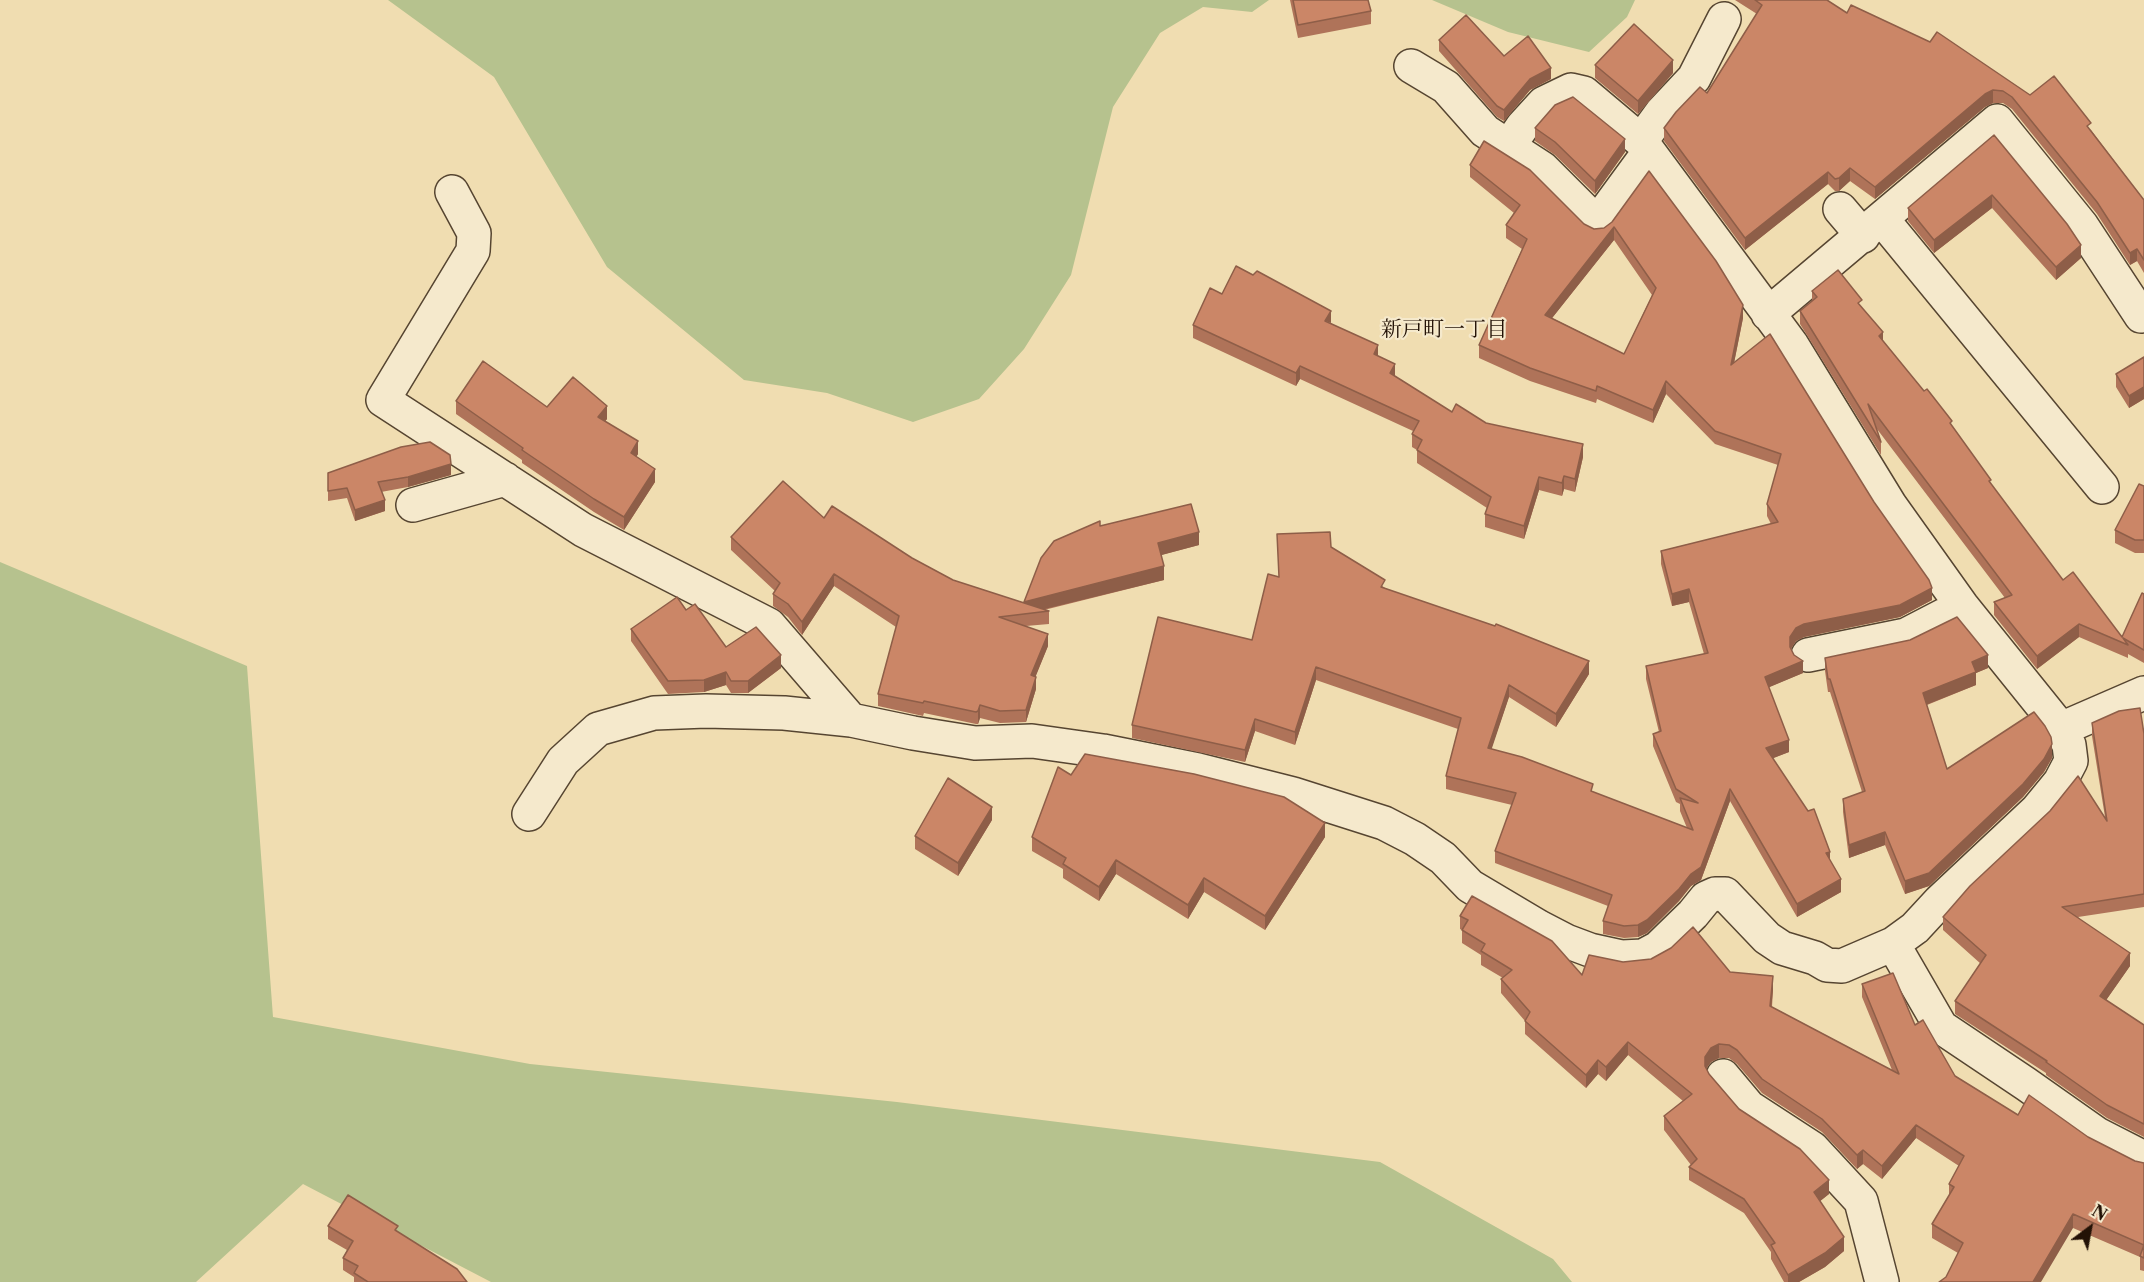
<!DOCTYPE html>
<html>
<head>
<meta charset="utf-8">
<style>
	body { margin:0 }
	#map { position:relative; width:2144px; height:1282px; overflow:hidden; background:#f0ddb1; font-family:"Libre Caslon Text",serif }
	canvas { display:block }
	.north { position:absolute; left:2060px; top:1198px; width:60px; height:60px; -webkit-text-stroke:4px #f5e9cc; paint-order:stroke; rotate:32deg; font-size:16px; font-weight:700; line-height:24px; text-align:center; color:#231206 }
	.north::after { content:''; display:block; margin:auto; width:21px; height:27px; background:#231206; clip-path:polygon(50% 0,100% 100%,50% 72%,0 100%) }
</style>
</head>
<body>
<div id="map">
<canvas width="2144" height="1282"></canvas>
<div class="north">N</div>
</div>
<script>
const c = document.querySelector('canvas').getContext('2d');
c.lineJoin = 'round';
function fill(path, color) {
  c.fillStyle = color;
  c.fill(path, 'evenodd');
}
function strokePath(path, color, width, dash) {
  c.strokeStyle = color;
  c.lineWidth = width;
  c.lineCap = dash ? 'butt' : 'round';
  c.setLineDash(dash || []);
  c.stroke(path);
}
function label(font, color, halo, rows, align = 'center') {
  c.font = font + ' "Libre Caslon Text","Noto Serif JP",serif';
  c.lineWidth = 4.5;
  c.setLineDash([]);
  c.textBaseline = 'middle';
  c.strokeStyle = halo;
  c.fillStyle = color;
  for (const [text, x, y, turn = 0] of rows) {
    c.save();
    c.translate(x, y);
    c.rotate((+turn || 0) * Math.PI / 180);
    c.textAlign = isNaN(turn) ? turn : align;
    if (halo) c.strokeText(text, 0, 0);
    c.fillText(text, 0, 0);
    c.restore();
  }
}
const green = new Path2D(`
	M388 0H1269L1252 12 1203 7 1160 33 1113 107 1071 275 1024 349 979 399 913 422 827 393 744 380 607 267 494 77Z
	M1432 0H1635L1627 17 1589 52 1508 32Z
	M0 562 247 666 273 1017 530 1064 897 1102 1380 1162 1553 1259 1572 1282H491L303 1184 196 1282H0Z`);
const minor = new Path2D(`
	M1411 66 1446 87 1485 131 1542 168 1597 223 1649 152
	M1641 141 1662 112 1694 78 1724 19
	M452 192 474 233 473 251 383 400 583 530 769 625 851 720
	M1840 209 1863 236
	M1882 219 2102 487
	M1768 314 1997 121 2082 226 2141 316 2144 314
	M413 505 505 479
	M1808 655 1906 635 1962 606
	M2061 729 2144 693
	M529 814 563 761 598 729 654 713 706 711 784 713 851 720 913 733 975 743 1032 741 1103 751 1198 770 1293 794 1384 823 1415 839 1443 858 1470 886 1539 927 1566 941 1590 950 1622 957 1643 956 1658 948 1693 914 1706 898 1715 894H1725L1767 938 1782 948 1815 958 1827 965 1842 966 1893 944 1915 928 1940 901 2037 810 2060 782 2071 761 2069 745 2061 729 1962 606 1890 505 1792 345 1641 141 1584 93 1571 90 1544 103 1522 127 1509 146
	M1893 944 1941 1027 2026 1084 2097 1134 2144 1158
	M1723 1076 1749 1107 1812 1148 1861 1201 1882 1282`);
const wall = new Path2D(`
	M1290 0H1368L1371 11V24L1298 38Z
	M1735 0H1827L1847 13 2030 95 2091 130 2144 200V273L2137 261 2130 265 2097 214 2012 109 2003 103H1993L1985 107 1875 199 1850 181 1839 191H1835L1828 184 1745 250 1664 141V128L1707 93 1757 14Z
	M1439 40 1504 56 1551 79 1530 90 1504 121 1497 117 1439 51Z
	M1595 65 1673 73 1638 114 1595 78Z
	M1535 128 1625 152 1595 194 1555 155 1535 141Z
	M1994 135 2081 258 2056 280 1992 208 1934 253 1908 221V208Z
	M1470 165 1594 229 1604 228 1612 222 1743 318 1734 363 1932 600 1900 617 1804 637 1796 641 1791 649 1803 673 1769 687 1789 752 1773 758 1830 860 1841 892 1797 917 1730 801 1701 880 1691 886 1679 901 1647 933 1638 937 1624 938 1603 934V921L1608 906 1495 863V851L1512 805 1446 789V776L1458 729 1316 680 1295 745 1255 731 1245 762 1132 738V725L1252 640 1278 577 1331 547 1385 588 1589 674 1556 727 1509 697 1491 749 1593 792 1687 828 1680 811V804L1676 802 1653 746V734L1659 732 1646 679V666L1704 654 1689 602 1672 606 1661 564V551L1771 524 1767 516V504L1778 465 1715 444 1666 394 1653 423 1597 399 1596 403 1530 381 1479 358V345L1522 249 1506 238V225L1514 213 1470 177ZM1614 240 1652 295 1624 354 1552 318Z
	M1812 291 1862 308 1883 341 1952 426 1991 484 2063 580 2122 637 2144 594V663L2128 654V658L2079 637 2037 669 1994 615V602L2005 598 1877 429 1881 442V455L1800 324V311L1812 301Z
	M1331 323 1378 356 1395 376 1452 412 1583 457 1575 492 1564 489 1562 496 1539 490 1524 539 1485 527V514L1487 508 1417 463V450L1412 447V434L1413 431 1300 379 1296 386 1193 338V325Z
	M2144 357V399L2129 408 2116 387V374Z
	M456 401 547 407 607 419 605 421 638 454 636 457 655 482 624 530 594 512 522 463V460L456 414Z
	M328 473 451 475 408 487 381 492 385 511 355 521 347 498 328 501Z
	M2144 486V553H2135L2115 543V530Z
	M824 518 912 558 953 580 1024 603 1100 526 1199 545 1161 555 1164 580 1044 610 1049 611V624L1026 626 1048 646 1035 677 1036 689 1026 722 1000 723 980 718 978 724H976L924 713 923 716 878 706V694L896 627 834 586 802 635 788 617 773 606V594L775 591 731 550V537Z
	M686 610 726 647 781 668 748 693H731L726 685 704 692 668 694 631 641V629Z
	M1825 658 1988 668 1976 673V685L1927 705 1947 769 2052 758 2044 772 2023 797 1929 886 1905 894 1885 845 1849 858 1843 812V799L1862 792 1830 692H1828L1825 671Z
	M2092 723 2144 734V907L2078 917 2130 966 2106 1000 2144 1025V1137L2107 1118 2046 1075V1073L1955 1014V1001L1981 964 1943 930V917L2105 817 2092 736Z
	M1071 775 1325 837 1265 930 1204 892 1188 919 1116 874 1099 901 1063 878V869L1032 851V837Z
	M992 820 958 876 915 849V836Z
	M1460 916 1582 975 1623 962 1730 972 1773 990 1772 1007 1892 1070 1862 997V984L1915 1025 1955 1076 2018 1115 2088 1137 2135 1161 2144 1163V1271L2140 1270V1257L2073 1228 1946 1277 1958 1253 1932 1238V1224L1949 1196V1184L1959 1166 1916 1138 1882 1179 1863 1164 1857 1169 1822 1132 1762 1093 1737 1064 1729 1058H1719L1711 1062 1706 1069 1709 1074 1739 1109 1829 1194 1820 1201 1844 1251 1825 1267 1799 1282H1784L1771 1259V1252L1744 1213 1689 1180V1167L1691 1165 1664 1130V1116L1683 1101 1628 1055 1606 1081 1598 1074 1586 1088 1525 1034V1021L1501 993V979L1503 978 1481 965V955L1462 943V930L1460 929Z
	M328 1226 398 1232 467 1282H354V1277L343 1270V1258L347 1250 328 1239Z`);
const shadedWall = new Path2D(`
	M1673 60V73L1638 114V101Z
	M1551 68V79L1530 90 1504 121V110L1530 79Z
	M1993 90V103L1985 107 1875 199V187L1985 94Z
	M1625 139V152L1595 194V181Z
	M1850 168V181L1839 191V178Z
	M1828 172V184L1745 250V238Z
	M1992 195V208L1934 253V240Z
	M1614 227V240L1545 327V315Z
	M2081 245V258L2056 280V267Z
	M2137 249V261L2130 265V253Z
	M1743 305V318L1731 378V365Z
	M1331 311V323L1325 321Z
	M1883 332V345L1879 336Z
	M1378 345V358L1374 354Z
	M1395 364V377L1390 373Z
	M1300 366V379L1296 386V373Z
	M1666 381V394L1653 423V410Z
	M2144 387V399L2129 408V396Z
	M607 406V419L598 430V417Z
	M638 441V454L631 466V453Z
	M1583 444V457L1575 492V479Z
	M451 464V475L408 487V477Z
	M655 469V482L624 530V517Z
	M1564 476V489L1562 496V483Z
	M1539 477V490L1524 539V526Z
	M385 500V511L355 521V510Z
	M1199 532V545L1158 556V543Z
	M1164 566V580L1024 614V602Z
	M834 574V586L802 635V622Z
	M1932 588V600L1900 617 1804 637 1796 641 1790 650V637L1796 628 1804 624Z
	M1689 589V602L1672 606V594Z
	M2079 624V637L2037 669V656Z
	M1048 634V646L1031 688V675Z
	M781 655V668L748 693V681Z
	M1988 655V668L1976 673V685L1923 706V693L1972 662Z
	M1589 661V674L1556 727V714Z
	M1803 661V673L1765 689V677Z
	M1316 667V680L1295 745V732Z
	M726 672V685L704 692V680Z
	M1036 677V689L1026 722V710Z
	M1509 685V697L1488 760V748Z
	M980 705V718L978 724V711Z
	M1255 719V731L1245 762V750Z
	M1789 740V752L1766 761V748Z
	M2052 744V758L2044 772 2023 797 1929 886 1905 894V881Z
	M1730 789V801L1701 880 1691 886 1679 901 1647 933 1638 937V925Z
	M992 807V820L958 876V863Z
	M1325 823V837L1265 930V916Z
	M1885 832V845L1849 858V845Z
	M1830 852V864L1826 853Z
	M1116 860V874L1099 901V887Z
	M1204 878V892L1188 919V905Z
	M1841 879V892L1797 917V904Z
	M2130 953V966L2100 1009V996Z
	M1773 976V990L1770 1019V1006Z
	M1628 1042V1055L1606 1081V1067Z
	M1719 1044V1058L1711 1062 1705 1070V1057L1711 1048Z
	M1598 1060V1074L1586 1088V1075Z
	M1916 1125V1138L1882 1179V1166Z
	M1863 1150V1164L1857 1169V1155Z
	M1829 1180V1194L1814 1206V1192Z
	M2073 1214V1228L2041 1282H2033Z
	M1844 1237V1251L1825 1267 1799 1282H1788V1275Z`);
const building = new Path2D(`
	M1293 0H1368L1371 11 1298 25Z
	M1755 0H1827L1847 13 1851 5 1930 42 1937 32 2030 95 2054 76 2091 123 2087 126 2144 200V260L2137 249 2130 253 2097 202 2012 97 2003 91 1993 90 1985 94 1875 187 1850 168 1839 178 1835 179 1828 172 1745 238 1664 128 1676 112 1700 87 1707 93 1762 5Z
	M1466 15 1504 56 1528 36 1551 68 1530 79 1504 110 1497 106 1439 40Z
	M1634 24 1673 60 1638 101 1595 65Z
	M1573 97 1625 139 1595 181 1555 142 1535 128 1555 105Z
	M1994 135 2067 224 2081 245 2056 267 1992 195 1934 240 1908 208Z
	M1484 141 1530 170 1584 224 1594 229 1604 228 1612 222 1649 171 1716 261 1743 305 1731 365 1770 334 1874 502 1929 580 1932 588 1900 605 1804 624 1796 628 1790 637V647L1794 655 1803 661 1765 677 1789 740 1766 748 1808 811 1814 809 1830 852 1826 853 1841 879 1797 904 1730 789 1701 867 1691 874 1679 889 1647 920 1638 925 1624 926 1603 921 1612 895 1495 851 1516 793 1446 776 1461 718 1316 667 1295 732 1255 719 1245 750 1132 725 1158 617 1252 640 1268 574 1279 577 1277 534 1330 532 1331 547 1385 580 1381 587 1495 626 1496 624 1589 661 1556 714 1509 685 1488 748 1522 757 1593 784 1591 791 1693 830 1680 798 1698 803 1676 789 1653 734 1661 731 1646 666 1708 653 1689 589 1672 594 1661 551 1778 522 1767 504 1781 454 1715 431 1666 381 1653 410 1597 386 1596 391 1530 368 1479 345 1527 239 1506 225 1520 205 1470 165ZM1614 227 1656 288 1624 354 1545 315Z
	M1236 266 1253 275 1257 271 1331 311 1325 321 1378 345 1374 354 1395 364 1390 373 1452 412 1456 404 1486 423 1583 444 1575 479 1564 476 1562 483 1539 477 1524 526 1485 514 1491 497 1417 450 1422 440 1412 434 1419 421 1300 366 1296 373 1193 325 1210 288 1222 294Z
	M1838 270 1862 300 1858 303 1883 332 1879 336 1924 391 1927 389 1952 421 1950 423 1991 480 1989 481 2063 580 2073 572 2122 637 2142 593 2144 594V650L2123 638 2128 645 2079 624 2037 656 1994 602 2012 595 1868 404 1881 442 1800 311 1817 297 1812 291Z
	M2144 357V387L2129 396 2116 374Z
	M483 361 547 407 573 377 607 406 598 417 638 441 631 453 655 469 624 517 594 499 522 450 523 448 456 401Z
	M430 442 450 455 451 464 408 477 378 482 385 500 355 510 347 488 328 491V473L401 447Z
	M783 481 824 518 832 506 912 558 953 580 1049 611 999 617 1048 634 1031 675 1036 677 1026 710 1000 711 980 705 978 711 976 712 924 701 923 703 878 694 899 616 834 574 802 622 788 604 773 594 780 583 731 537Z
	M2139 484 2144 486V540H2135L2115 530Z
	M1191 504 1199 532 1158 543 1164 566 1024 602 1041 558 1054 541 1100 521V526Z
	M677 597 686 610 695 604 726 647 756 627 781 655 748 681H731L726 672 704 680 668 681 631 629Z
	M1957 617 1988 655 1972 662 1976 672 1923 693 1947 769 2034 712 2045 726 2051 737 2052 744 2044 759 2023 784 1929 873 1905 881 1885 832 1849 845 1843 799 1865 791 1830 679H1828L1825 658 1910 640Z
	M2140 708 2144 734V894L2062 907 2130 953 2100 996 2144 1025V1124L2107 1105 2046 1062 2047 1061 1955 1001 1986 955 1943 917 1970 886 2050 811 2078 776 2107 821 2092 723 2119 711Z
	M1085 754 1194 774 1284 797 1325 823 1265 916 1204 878 1188 905 1116 860 1099 887 1063 864 1066 858 1032 837 1058 767 1071 775Z
	M948 778 992 807 958 863 915 836Z
	M1472 896 1552 941 1582 975 1589 955 1623 962 1651 959 1671 948 1693 927 1730 972 1773 976 1770 1006 1899 1074 1862 984 1893 973 1915 1025 1923 1020 1955 1076 2018 1115 2029 1095 2088 1137 2135 1161 2144 1163V1258L2140 1256 2144 1245 2073 1214 2033 1282H1939L1946 1277 1963 1243 1932 1224 1954 1187 1949 1184 1964 1156 1916 1125 1882 1166 1863 1150 1857 1155 1822 1119 1762 1079 1737 1050 1729 1045 1719 1044 1711 1048 1705 1057V1066L1709 1074 1739 1109 1800 1149 1829 1180 1814 1192 1844 1237 1825 1253 1788 1275 1771 1245 1775 1243 1744 1199 1689 1167 1697 1159 1664 1116 1692 1094 1628 1042 1606 1067 1598 1060 1586 1075 1525 1021 1530 1012 1501 979 1512 970 1481 951 1485 944 1462 930 1468 920 1460 916Z
	M348 1195 398 1226 395 1230 457 1269 467 1282H368L354 1273 358 1266 343 1258 353 1241 328 1226Z`);
const neighbourhoodNames = [
	["新戸町一丁目",1444,330]
];
fill(green, '#b6c28e');
strokePath(minor, '#564531', 36);
strokePath(minor, '#f5e9cc', 33);
fill(wall, '#af7359');
fill(shadedWall, '#8e5e48');
fill(building, '#cb8667');
strokePath(building, '#8e5e48', 1.5);
label('21px', '#231206', '#f5e9cc', neighbourhoodNames);
</script>
</body>
</html>
